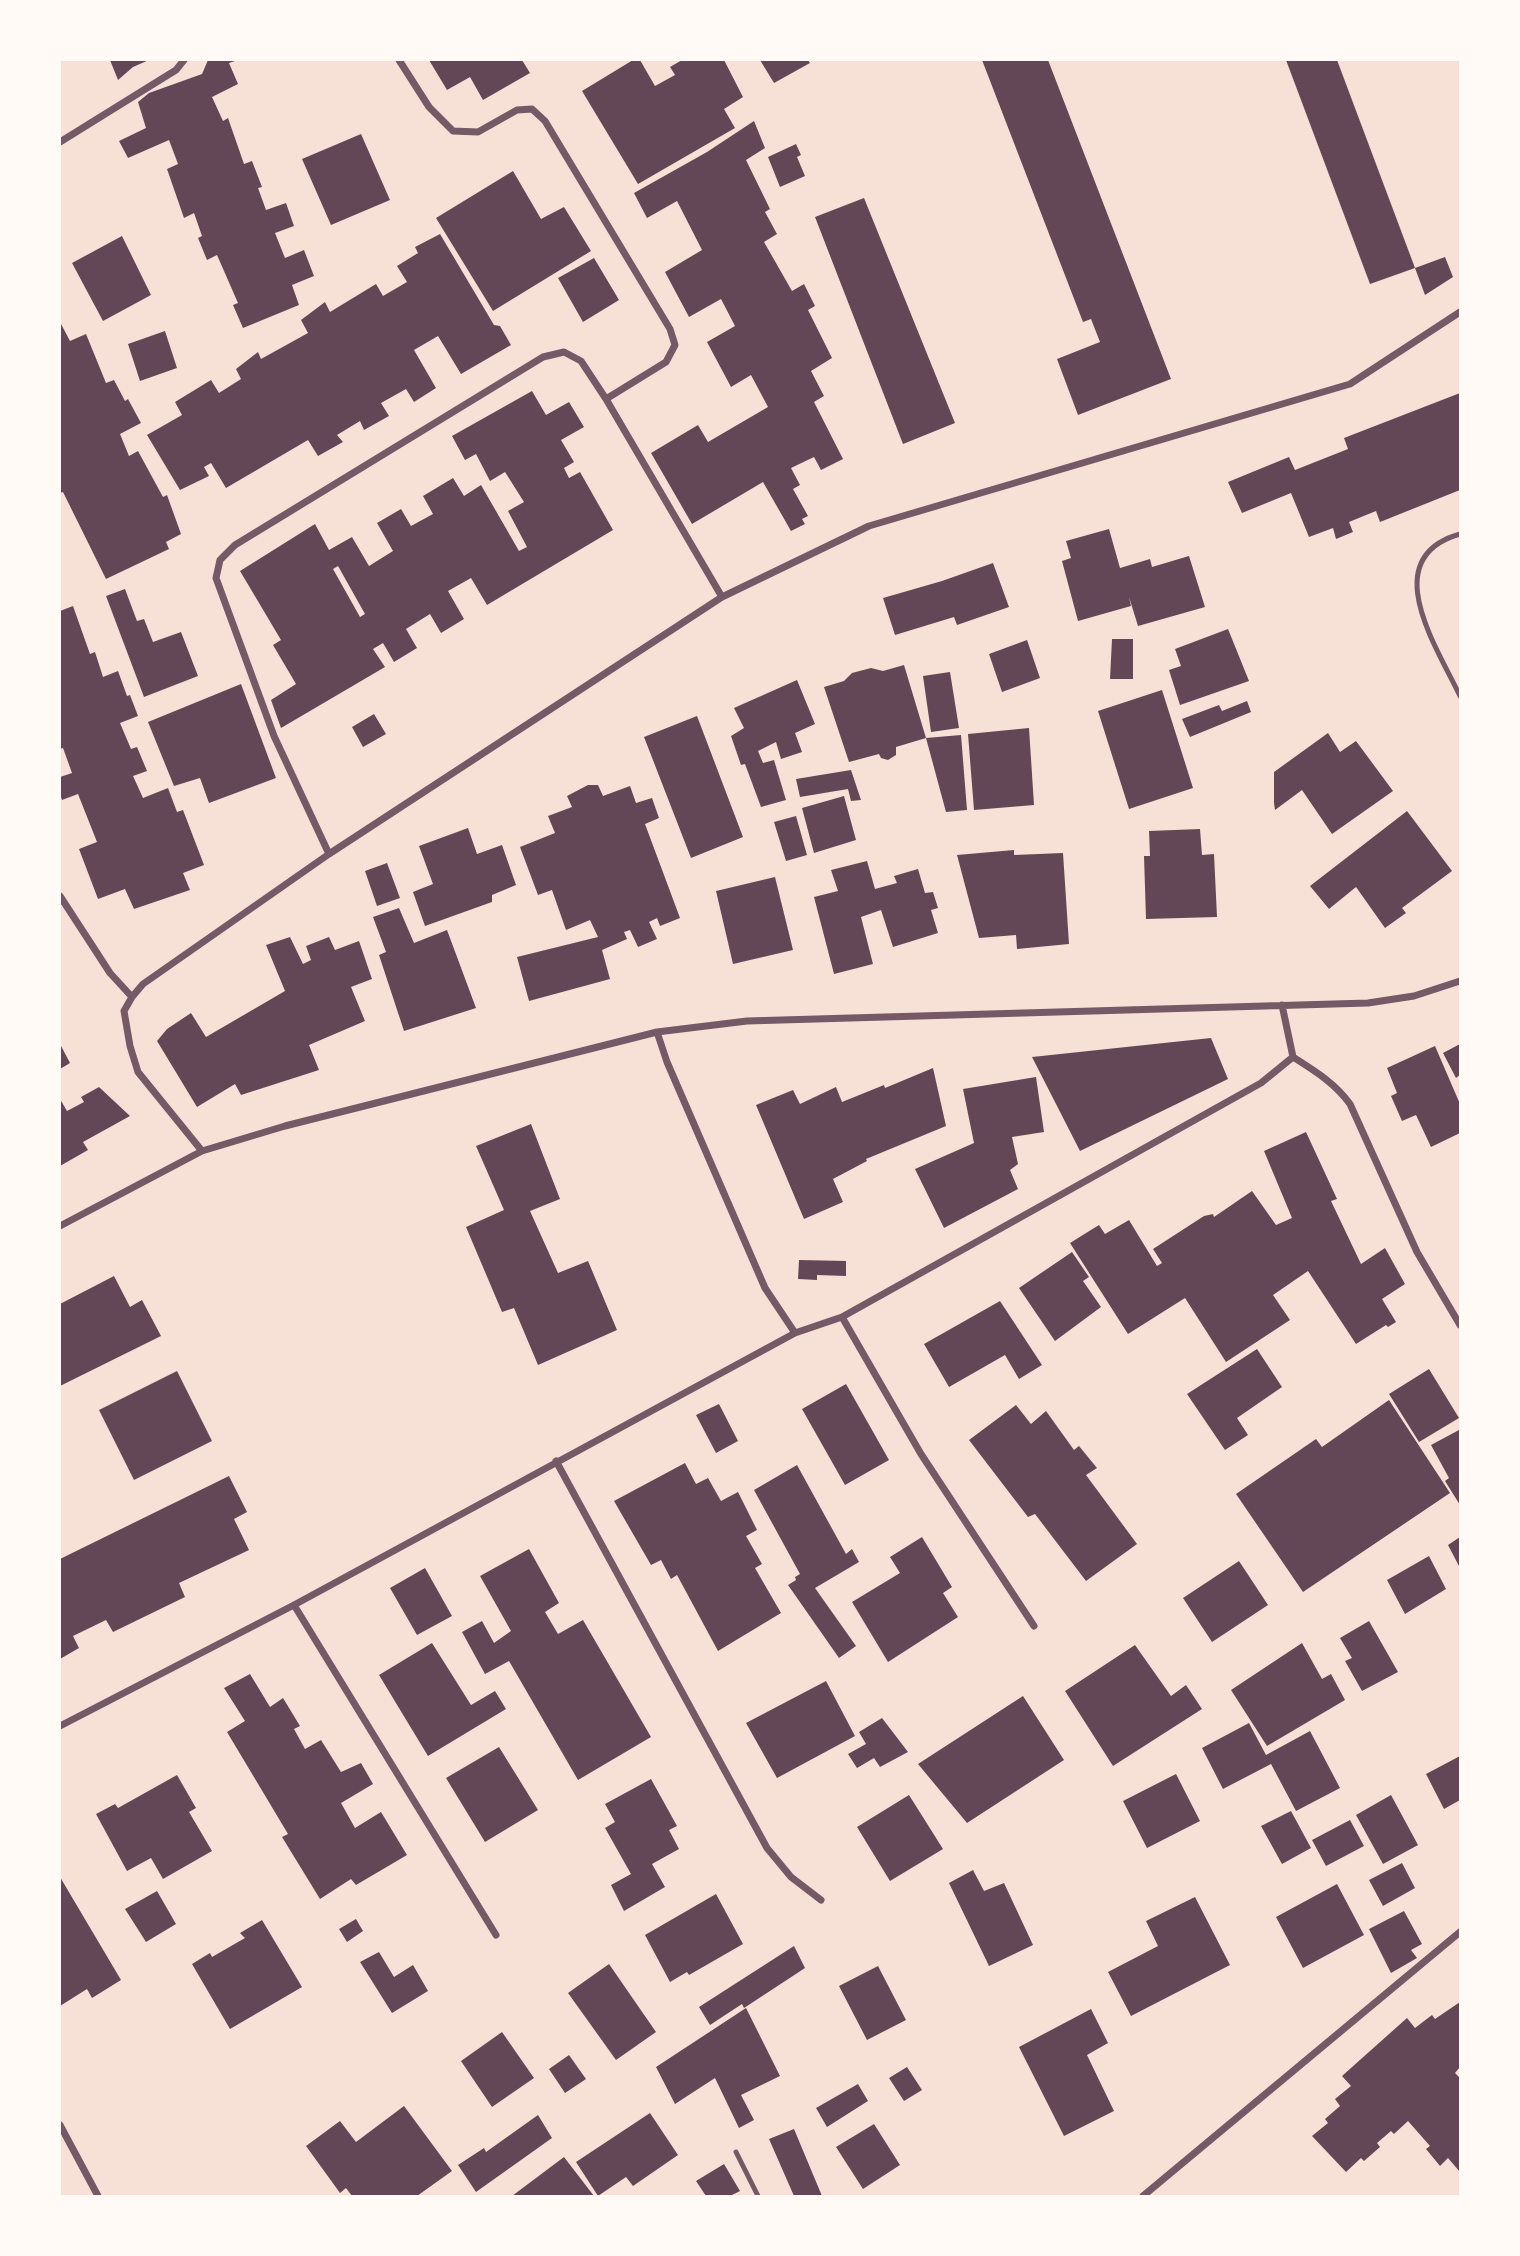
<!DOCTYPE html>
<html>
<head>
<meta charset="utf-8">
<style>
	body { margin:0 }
	#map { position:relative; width:1520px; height:2256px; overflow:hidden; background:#f7e1d7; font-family:"Titillium Web",sans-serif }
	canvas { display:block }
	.frame { position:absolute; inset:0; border:61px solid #fffaf5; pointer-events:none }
</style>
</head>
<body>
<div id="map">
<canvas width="1520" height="2256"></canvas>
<div class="frame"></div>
</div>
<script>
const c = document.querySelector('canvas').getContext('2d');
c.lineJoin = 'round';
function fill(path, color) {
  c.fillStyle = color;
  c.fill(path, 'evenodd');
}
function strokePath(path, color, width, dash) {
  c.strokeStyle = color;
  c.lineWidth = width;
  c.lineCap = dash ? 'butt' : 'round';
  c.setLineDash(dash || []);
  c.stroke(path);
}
const building = new Path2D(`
	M110 60H149L133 67 118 80Z
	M208 60H238L229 63 238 84 212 97 223 121 228 118 244 164 252 161 262 187 258 188 266 210 286 203 294 226 275 233 285 258 304 250 314 276 292 285 299 305 243 328 233 305 238 303 217 255 207 260 198 238 202 236 194 213 184 218 167 169 178 164 169 140 128 158 119 141 146 128 138 102 149 93 202 74Z
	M429 60H522L530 73 483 100 470 77 447 90Z
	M633 60H640L655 86 675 75 670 67 682 60H724L743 97 724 109 735 128 638 184 582 91Z
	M760 60H808L810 63 774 83Z
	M982 60H1048L1171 379 1078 415 1057 359 1100 342 1091 319 1083 322Z
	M1286 60H1337L1415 268 1445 257 1453 277 1425 295 1415 268 1370 284Z
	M754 121 765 148 746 160 770 209 765 212 777 234 764 242 792 291 804 284 815 306 808 310 832 358 811 371 824 396 814 402 843 459 821 470 814 457 791 468 800 485 793 489 808 516 802 519 805 524 791 531 763 482 692 524 651 453 698 425 708 442 768 407 751 375 731 387 707 342 735 326 721 299 689 317 665 272 702 250 677 201 647 218 634 193 707 152Z
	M361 134 390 200 331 225 302 159Z
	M796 144 801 155 797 157 805 176 780 187 768 157Z
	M513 171 541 219 564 207 591 251 493 311 436 218Z
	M864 198 955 423 903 444 815 217Z
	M440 234 494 325 500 326 511 345 461 374 438 336 414 350 436 388 414 402 406 389 381 403 389 416 364 430 360 421 337 435 343 442 318 456 308 440 226 488 211 463 204 467 209 476 180 490 147 435 182 415 175 402 211 380 219 393 241 379 236 369 258 352 261 359 308 333 301 320 325 302 330 312 376 284 383 296 407 282 397 266 418 253 415 247Z
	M122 236 151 295 103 321 72 263Z
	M594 258 619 300 583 322 558 278Z
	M60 322 70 341 86 334 106 383 114 380 125 401 128 399 141 423 120 434 129 456 138 451 163 497 167 495 181 534 166 542 169 549 106 579 63 492 60 493Z
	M165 331 177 368 140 381 128 344Z
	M532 391 546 415 569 402 584 427 561 440 574 462 564 468 569 478 580 472 613 530 487 605 471 578 448 591 464 619 441 633 430 614 406 629 417 648 394 662 383 643 373 649 385 667 281 728 271 700 296 684 273 645 281 640 240 571 315 524 329 550 352 537 369 566 393 551 377 523 401 509 411 526 433 514 423 496 453 478 464 496 481 485 519 551 527 547 508 511 524 502 505 472 490 481 476 454 465 460 452 436ZM338 566 365 614 360 617 333 569Z
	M1460 393V490L1380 522 1376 511 1349 522 1353 532 1336 539 1333 528 1309 537 1291 493 1242 513 1228 482 1289 457 1295 470 1348 449 1344 438Z
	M1109 529 1120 568 1150 559 1152 567 1189 556 1205 607 1138 626 1129 597 1131 606 1078 621 1062 561 1071 558 1066 541Z
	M993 563 1009 607 957 625 954 617 895 635 883 598 942 581Z
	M125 589 137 621 144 619 153 642 181 632 198 676 144 697 106 596Z
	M73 606 90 654 95 652 103 677 118 671 127 696 130 695 138 716 120 723 131 749 137 747 147 771 133 776 143 798 168 788 177 812 183 810 204 865 183 873 190 890 134 909 125 889 98 899 79 849 97 842 78 794 62 800 60 794V777L72 773 63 748 60 749V611Z
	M1228 629 1249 681 1180 705 1169 670 1181 666 1175 649Z
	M1112 639H1133V679H1110Z
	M1027 640 1040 678 1002 692 989 654Z
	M904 665 926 738 896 747V755L888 760 881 758 879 754 849 762 824 687 844 681 852 673 871 668 883 671Z
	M950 672 959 728 931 732 923 676Z
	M797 680 815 724 795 733 802 752 781 759 776 742 758 751 763 763 774 760 786 800 761 807 745 764 741 765 731 736 744 728 734 708Z
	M241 684 276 778 209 803 200 778 174 786 148 722Z
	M1162 690 1193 788 1129 809 1098 711Z
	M1247 701 1251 712 1190 737 1182 719 1219 705 1222 711Z
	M374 714 386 734 363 747 352 727Z
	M697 716 743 837 691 858 644 737Z
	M1029 728 1034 805 974 810 968 734Z
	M1328 733 1340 752 1356 741 1393 791 1332 834 1302 790 1275 810 1274 803V772Z
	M961 735 967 810 946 812 926 738Z
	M851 770 861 800 851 801 848 789 800 797 796 779Z
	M588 785H598L603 796 630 786 636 803 652 798 659 818 645 824 680 918 660 926 657 918 649 922 657 939 638 947 630 930 624 932 627 939 602 950 610 979 529 1001 517 957 598 937 590 920 566 930 552 890 538 895 520 847 555 833 548 816 572 807 567 796Z
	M844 796 856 840 814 853 802 808Z
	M1407 811 1452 871 1402 908 1406 913 1385 928 1356 887 1329 909 1310 886Z
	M796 816 807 855 786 861 774 822Z
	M468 828 477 854 502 845 516 885 492 895V902L425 926 413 892 433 884 419 846Z
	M1200 829 1202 855 1214 854 1217 917 1146 919 1144 856H1150L1149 831Z
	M1014 850V855L1063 853 1069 944 1017 949 1016 935 979 938 957 855Z
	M867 861 875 889 897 883 894 876 918 869 925 893 933 892 938 908 931 910 938 933 893 947 881 910 861 917 873 964 834 974 814 897 838 891 831 870Z
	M387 863 400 898 377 906 365 871Z
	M775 877 793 950 733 964 716 891Z
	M399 908 414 943 447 930 476 1008 404 1031 379 955 386 952 373 917Z
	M290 937 303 964 311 960 306 946 329 937 335 950 359 941 372 979 351 987 365 1021 309 1045 319 1070 241 1095 235 1084 197 1107 157 1041 167 1029 191 1013 206 1037 285 991 266 945Z
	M1211 1038 1228 1079 1080 1151 1032 1057Z
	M60 1044 70 1063 60 1069Z
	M1460 1044V1075L1456 1078 1443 1053Z
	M1435 1046 1460 1104V1133L1431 1147 1416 1115 1402 1121 1391 1096 1397 1093 1387 1068Z
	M933 1068 946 1126 866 1159 867 1161 833 1179 843 1202 804 1219 756 1105 793 1090 800 1104 836 1087 842 1102 884 1085 885 1088Z
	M1036 1077 1044 1132 1012 1137 1018 1164 1010 1170 1018 1189 944 1228 915 1169 974 1143 963 1089Z
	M99 1087 130 1116 83 1142 88 1150 60 1166V1099L67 1111 84 1102 81 1097Z
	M531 1124 560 1199 530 1211 558 1273 588 1261 617 1330 538 1365 514 1308 502 1312 466 1227 504 1210 476 1146Z
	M1306 1132 1337 1199 1331 1201 1361 1264 1385 1248 1405 1284 1382 1299 1396 1322 1388 1327 1386 1325 1356 1344 1308 1271 1273 1295 1290 1320 1226 1362 1185 1298 1128 1334 1070 1243 1099 1225 1105 1234 1129 1220 1157 1266 1162 1263 1153 1249 1204 1216 1213 1214 1214 1217 1252 1191 1276 1225 1292 1218 1264 1151Z
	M1072 1252 1089 1277 1083 1281 1101 1307 1055 1341 1019 1288Z
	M799 1260 846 1261V1276L817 1275V1280L798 1279Z
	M114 1276 130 1307 142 1300 161 1336 60 1386V1304Z
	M1000 1301 1042 1365 1019 1379 1005 1355 949 1387 924 1344Z
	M1257 1349 1282 1387 1237 1418 1248 1435 1225 1450 1187 1394Z
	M1429 1369 1459 1418 1419 1442 1389 1394Z
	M177 1371 212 1441 134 1480 99 1410Z
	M846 1384 889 1460 845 1485 802 1409Z
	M1389 1400 1450 1493 1303 1592 1236 1494 1316 1439 1322 1447Z
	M719 1404 738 1441 716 1453 696 1415Z
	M1016 1405 1031 1424 1046 1411 1074 1450 1079 1446 1097 1468 1086 1475 1137 1544 1086 1581 1035 1514 1028 1517 969 1440Z
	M1459 1430 1460 1432V1505L1445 1481 1449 1478 1431 1445Z
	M685 1463 696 1484 708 1478 721 1501 738 1492 757 1530 746 1536 762 1564 755 1568 781 1613 718 1651 677 1575 671 1579 661 1560 651 1565 614 1501Z
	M797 1465 846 1554 852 1549 859 1562 815 1588 856 1646 839 1658 788 1585 796 1580 795 1577 800 1574 754 1490Z
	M229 1476 247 1512 234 1519 249 1550 179 1583 185 1597 113 1632 106 1620 73 1636 79 1648 60 1659V1559Z
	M922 1537 952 1587 943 1593 958 1617 888 1662 852 1602 900 1573 890 1557Z
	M1460 1537V1568L1448 1545Z
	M529 1549 559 1603 545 1612 558 1634 583 1620 651 1737 578 1780 509 1661 485 1674 462 1632 482 1621 494 1643 511 1631 480 1576Z
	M1429 1556 1446 1589 1405 1614 1387 1580Z
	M1239 1561 1268 1605 1212 1642 1183 1598Z
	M425 1568 452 1616 417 1635 390 1588Z
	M1369 1621 1398 1672 1362 1691 1345 1661 1352 1658 1340 1638Z
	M432 1643 471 1705 495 1691 506 1709 428 1756 379 1675Z
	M1302 1643 1322 1679 1331 1674 1345 1700 1267 1746 1231 1690Z
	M1135 1645 1171 1696 1186 1685 1202 1709 1113 1766 1065 1691Z
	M250 1674 270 1707 283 1698 300 1726 294 1729 305 1749 321 1740 341 1772 361 1763 373 1784 341 1803 355 1828 381 1812 407 1855 356 1885 351 1879 320 1899 282 1837 288 1834 227 1732 245 1721 224 1688Z
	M826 1681 855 1736 777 1778 746 1723Z
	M1023 1696 1064 1760 967 1823 918 1764Z
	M882 1718 908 1752 880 1767 874 1758 857 1768 848 1754 866 1744 859 1732Z
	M1249 1723 1266 1755 1310 1731 1340 1788 1296 1811 1271 1764 1223 1789 1202 1748Z
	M499 1747 538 1810 485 1842 446 1778Z
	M1460 1756V1800L1444 1809 1426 1774Z
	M1176 1774 1200 1821 1147 1848 1123 1801Z
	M177 1775 196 1808 189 1812 212 1851 163 1879 151 1858 127 1871 96 1814 115 1804 118 1808Z
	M651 1779 677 1826 669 1830 679 1849 652 1864 665 1887 624 1911 611 1885 631 1874 605 1828 615 1822 605 1804Z
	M909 1795 943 1849 890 1881 857 1827Z
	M1391 1795 1418 1845 1383 1864 1356 1815Z
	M1291 1811 1311 1848 1282 1864 1261 1826Z
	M1350 1820 1364 1846 1326 1866 1312 1840Z
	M1402 1863 1415 1888 1383 1906 1369 1880Z
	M973 1870 984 1891 1004 1883 1033 1945 989 1966 949 1883Z
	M60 1877 121 1980 92 1998 87 1989 60 2006Z
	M1337 1884 1364 1935 1303 1968 1276 1917Z
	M157 1891 176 1924 146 1942 125 1909Z
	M716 1894 743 1944 689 1975 687 1972 670 1982 645 1935Z
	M1195 1897 1230 1965 1131 2016 1108 1972 1158 1946 1146 1921Z
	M1404 1911 1422 1944 1411 1950 1417 1958 1391 1973 1369 1929Z
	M356 1919 363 1931 347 1942 339 1929Z
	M262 1920 302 1987 230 2029 192 1964 210 1953 212 1957 245 1938 240 1933Z
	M794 1946 805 1968 744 2008 742 2004 710 2025 699 2007Z
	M379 1952 394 1977 413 1965 428 1991 392 2013 360 1962Z
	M609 1964 656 2032 616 2060 568 1993Z
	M878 1966 906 2020 867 2040 839 1986Z
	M1460 2002V2067L1455 2073 1460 2078V2172L1448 2158 1440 2166 1426 2149 1430 2146 1408 2121 1394 2134 1391 2131 1377 2143 1380 2147 1364 2161 1361 2158 1346 2172 1312 2136 1328 2123 1325 2119 1340 2106 1335 2099 1351 2086 1342 2076 1407 2018 1415 2028 1432 2015 1435 2019Z
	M746 2008 780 2076 741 2095 754 2120 739 2128 715 2078 675 2104 656 2067Z
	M1091 2009 1108 2043 1087 2055 1114 2111 1064 2136 1019 2047Z
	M502 2032 534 2078 492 2107 461 2061Z
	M569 2055 586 2079 565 2093 549 2069Z
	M907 2067 922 2090 904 2101 889 2078Z
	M858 2084 868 2101 827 2127 816 2108Z
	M404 2106 452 2171 417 2196H352L346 2188 340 2193 306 2146 340 2121 356 2142Z
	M650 2113 678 2155 633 2186 626 2177 598 2196 576 2162Z
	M538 2115 552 2138 476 2192 458 2165 484 2148 486 2152Z
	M874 2124 900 2165 863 2189 836 2147Z
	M794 2129 822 2196H794L769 2139Z
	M564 2157 594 2196H512Z
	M724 2164 740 2191 730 2196H706L696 2181Z`);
const service = new Path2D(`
	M1460 534C1376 558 1437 647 1460 696
	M736 2152 758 2196`);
const minor = new Path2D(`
	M399 60 429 107 453 131 478 132 517 110 532 109 545 121 670 329 675 345 666 362 606 399
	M60 142 176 70 184 60
	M329 854 274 736 216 578 220 560 235 545 543 357 564 352 581 361 606 399 722 597
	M60 896 110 973 132 997
	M657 1032 667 1062 765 1288 795 1333
	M1293 1057C1315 1071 1335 1083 1350 1104L1417 1252 1460 1325
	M202 1151 138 1072 130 1046 124 1011 132 997 143 984 329 854 722 597 869 526 1350 384 1460 312
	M60 1226 202 1151 285 1126 657 1032 747 1021 1368 1003 1414 996 1460 981
	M842 1317 921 1454 1034 1626
	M556 1461 767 1848 791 1877 821 1900
	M294 1605 496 1935
	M60 1726 294 1605 795 1333 842 1317 1261 1083 1293 1057 1282 1005
	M60 2125 98 2196
	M1143 2196 1460 1932`);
fill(building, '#644757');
strokePath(service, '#755966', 5);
strokePath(minor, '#755966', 7);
</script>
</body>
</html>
